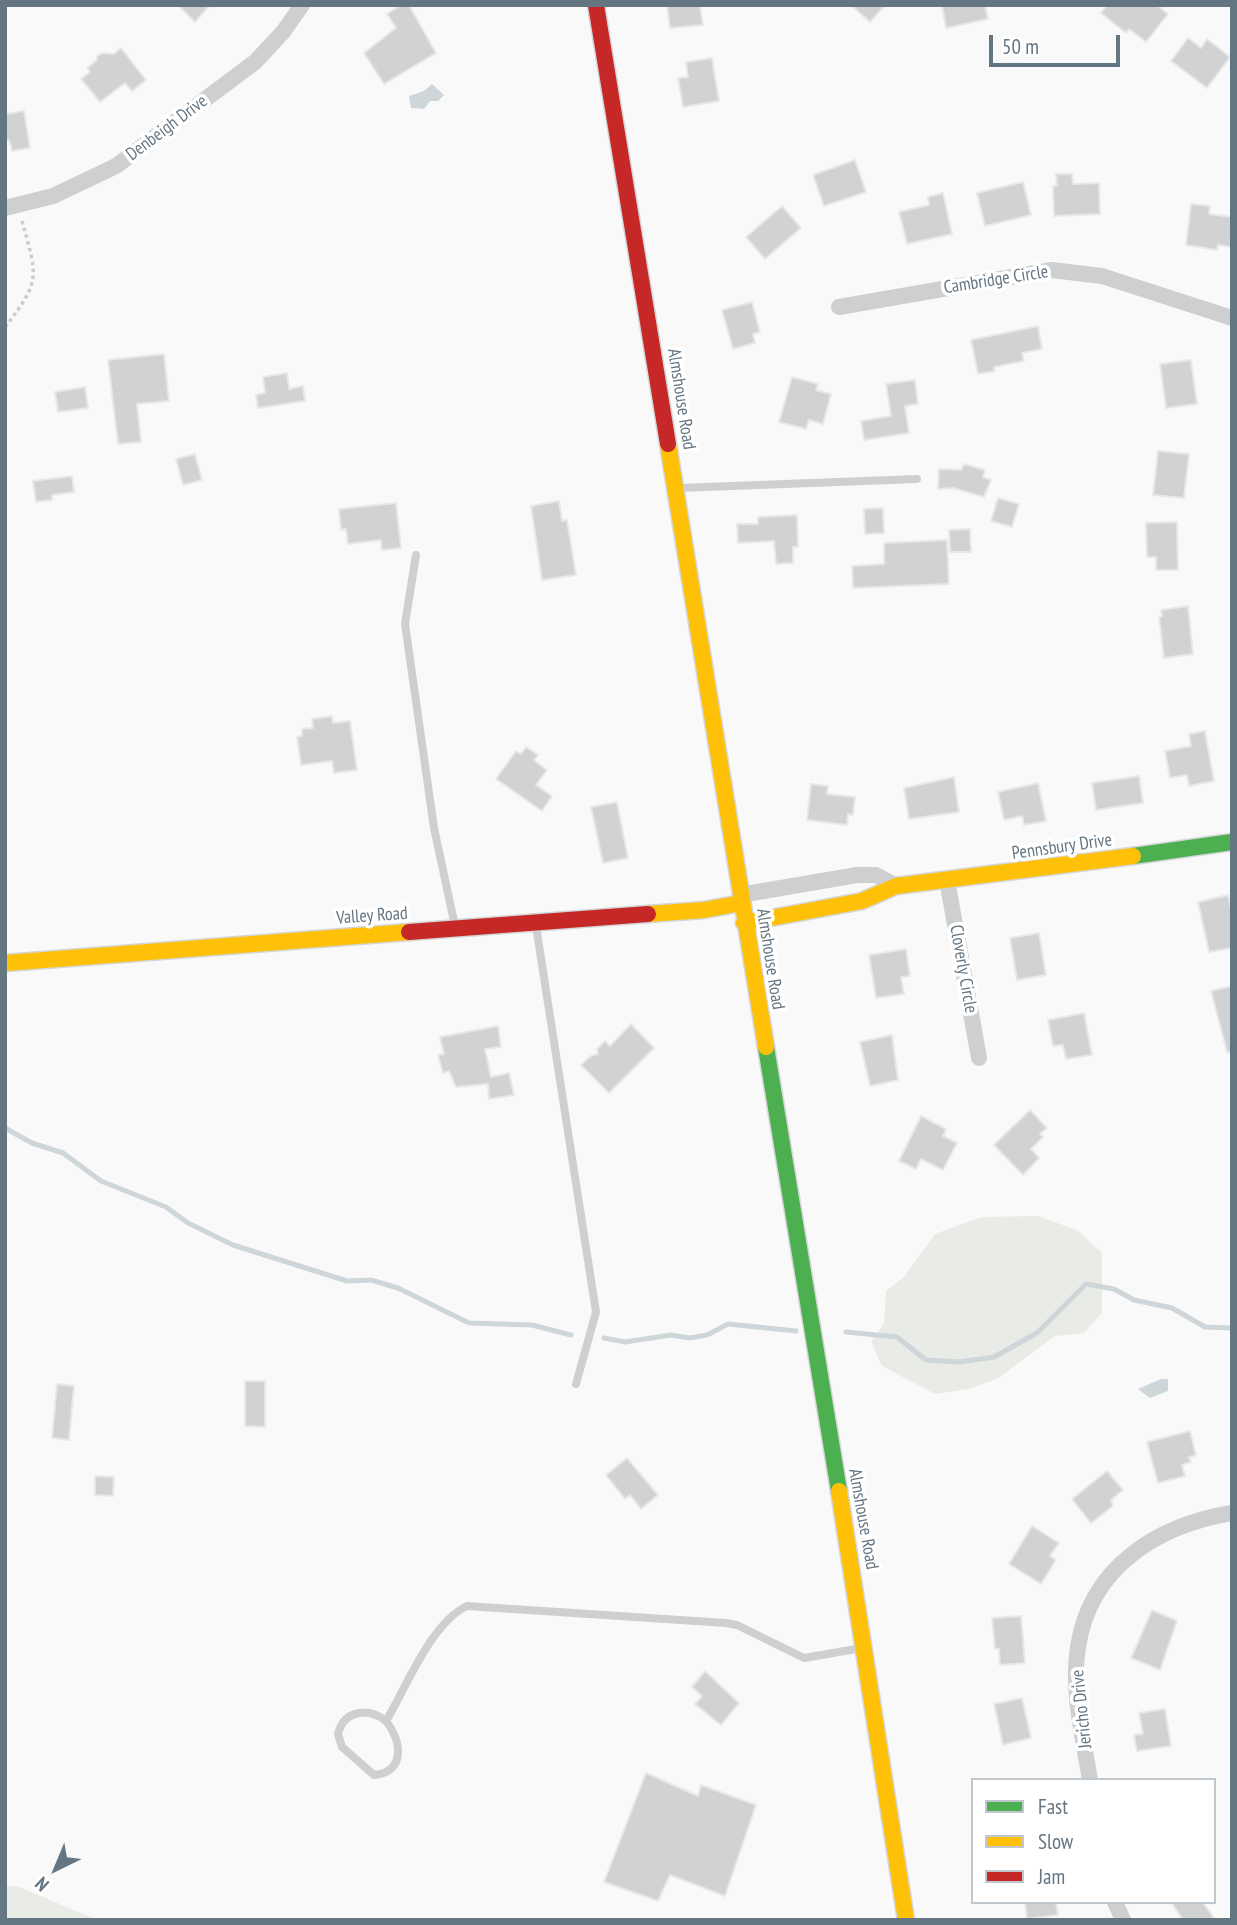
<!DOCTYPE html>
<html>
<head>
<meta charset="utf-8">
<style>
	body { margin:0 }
	#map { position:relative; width:1237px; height:1925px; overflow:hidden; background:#f9f9f9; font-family:"PT Sans Narrow",sans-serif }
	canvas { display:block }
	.frame { position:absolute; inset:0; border:7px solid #657683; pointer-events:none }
	.legend { position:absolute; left:971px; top:1778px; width:245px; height:126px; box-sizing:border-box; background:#fff; border:2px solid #c1c8cd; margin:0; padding:9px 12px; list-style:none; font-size:21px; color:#657683 }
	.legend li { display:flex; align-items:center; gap:14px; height:35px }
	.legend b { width:35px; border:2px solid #c1c8cd }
	.north { position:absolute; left:21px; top:1834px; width:70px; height:70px; -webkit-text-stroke:5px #fff; paint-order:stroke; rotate:223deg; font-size:19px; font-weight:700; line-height:28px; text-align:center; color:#657683 }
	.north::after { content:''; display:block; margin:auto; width:24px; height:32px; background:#657683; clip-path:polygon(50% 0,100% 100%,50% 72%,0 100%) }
	.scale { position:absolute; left:989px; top:35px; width:131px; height:32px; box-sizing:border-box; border:4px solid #657683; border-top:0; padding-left:9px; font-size:21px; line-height:24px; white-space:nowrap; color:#657683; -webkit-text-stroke:5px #fff; paint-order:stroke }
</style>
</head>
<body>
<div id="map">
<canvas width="1237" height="1925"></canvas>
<div class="frame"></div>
<ul class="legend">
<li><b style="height:9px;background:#4caf50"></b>Fast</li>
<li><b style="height:9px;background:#ffc107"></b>Slow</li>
<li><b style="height:9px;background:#c62828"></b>Jam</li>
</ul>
<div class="north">N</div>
<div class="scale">50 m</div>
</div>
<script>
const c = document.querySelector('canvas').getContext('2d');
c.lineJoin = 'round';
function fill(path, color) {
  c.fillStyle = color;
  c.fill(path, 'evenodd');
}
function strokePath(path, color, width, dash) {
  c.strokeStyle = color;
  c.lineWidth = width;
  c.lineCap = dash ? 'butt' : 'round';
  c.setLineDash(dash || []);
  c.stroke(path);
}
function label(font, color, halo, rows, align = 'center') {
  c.font = font + ' "PT Sans Narrow",sans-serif';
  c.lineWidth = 7;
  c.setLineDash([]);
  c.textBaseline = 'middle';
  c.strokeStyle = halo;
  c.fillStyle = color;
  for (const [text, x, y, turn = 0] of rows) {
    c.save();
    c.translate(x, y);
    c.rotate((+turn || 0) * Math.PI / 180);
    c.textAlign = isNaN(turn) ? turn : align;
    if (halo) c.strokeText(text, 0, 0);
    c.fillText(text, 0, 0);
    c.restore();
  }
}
const green = new Path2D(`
	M1037 1216 1077 1230 1102 1253V1313L1084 1333 1055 1336 997 1379 968 1389 935 1394 882 1366 871 1342 884 1323 886 1291 904 1277 935 1234 982 1217Z
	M5 1886H17L97 1920H5Z`);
const water = new Path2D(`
	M432 84 444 95 438 101H430L424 109 411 108 409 96 424 91Z
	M1161 1379H1168V1391L1150 1398 1138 1389Z`);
const stream = new Path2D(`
	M5 1128 32 1143 63 1153 101 1181 166 1207 188 1223 233 1245 347 1281 371 1280 398 1288 469 1323 532 1325 571 1335
	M846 1332 897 1337 926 1360 959 1362 994 1357 1037 1333 1086 1284 1114 1289 1134 1300 1172 1308 1205 1327 1232 1328
	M604 1338 625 1342 671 1335 690 1338 707 1335 728 1324 796 1331`);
const building = new Path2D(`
	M178 5H210L195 22Z
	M401 5H409L436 53 384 84 364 53 396 28 387 14Z
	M667 5H700L703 25 670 28Z
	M851 5H885L870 22Z
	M942 5H985L988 19 946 28Z
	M1107 5H1157L1168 14 1146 42 1129 29 1126 33 1101 13Z
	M1188 38 1201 48 1207 39 1230 57 1207 88 1171 61Z
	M121 48 146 80 132 91 125 83 100 102 81 79 90 72 87 68 97 60V56L102 53 114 54Z
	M712 58 719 101 683 107 678 78 688 77 686 62Z
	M24 111 30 148 12 151 9 140H5V114Z
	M855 160 866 192 824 206 813 175Z
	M1056 174H1072L1073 184 1099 183 1100 214 1054 216 1053 186H1057Z
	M1023 182 1031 215 985 226 977 193Z
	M943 193 952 234 907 244 899 212 929 205 928 197Z
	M1191 204 1210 206 1209 214 1232 217V247L1218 245 1217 250 1186 245Z
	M782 206 801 228 765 259 746 237Z
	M752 302 760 332 753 334 755 343 733 349 722 310Z
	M1038 326 1042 349 1022 353 1024 361 994 367 995 371 978 374 971 340Z
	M164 354 169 401 137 404 141 442 118 444 108 360Z
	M1191 360 1197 404 1166 408 1160 364Z
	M287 373 289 389 303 386 305 401 258 408 256 395 265 393 263 377Z
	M792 377 818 384 816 390 831 394 823 424 809 420 806 429 779 422Z
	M915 380 918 404 905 406 909 433 864 440 861 421 891 416 886 384Z
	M85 387 88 408 58 412 55 392Z
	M1158 451 1189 454 1184 498 1153 495Z
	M195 454 202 480 183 485 176 459Z
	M964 464 985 470 983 477 991 480 984 497 953 488 938 489 939 469 961 470Z
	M72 476 74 492 52 495V500L36 502 33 481Z
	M998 498 1019 504 1012 527 991 521Z
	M559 501 562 521 567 520 576 575 542 580 531 506Z
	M396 503 401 548 382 550 381 540 348 544 346 529 341 530 339 509Z
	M883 508 884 533 865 534 864 509Z
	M797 515 798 547H793V563L776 564 774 541 738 543 737 524H758V517Z
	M1177 522 1178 570H1156V557H1147L1146 523Z
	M970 529 971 552H950L949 530Z
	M947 540 949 584 853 588 852 566 884 564V543Z
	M1188 606 1193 654 1164 658 1159 617 1162 616 1161 610Z
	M332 716 333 723 350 721 357 770 334 773 332 761 301 765 297 737 302 736V729L313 728 312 719Z
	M1205 731 1214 781 1189 786 1187 775 1170 778 1165 751 1191 746 1189 734Z
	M526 747 538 755 534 760 547 770 536 785 552 796 542 811 496 779 516 751 521 754Z
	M1139 776 1143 803 1096 810 1092 783Z
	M954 777 959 812 909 819 904 788Z
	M1038 783 1046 821 1024 825 1022 816 1004 820 998 792Z
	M811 784 828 786 827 794 855 797 853 815 848 814 847 825 807 820Z
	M617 802 628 858 603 863 591 807Z
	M1228 895 1232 913V948L1209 952 1198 902Z
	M1039 933 1046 975 1017 980 1010 938Z
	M906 949 910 976 901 977 904 994 876 998 869 955Z
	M1232 986V1052H1227L1211 991Z
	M1084 1013 1092 1055 1066 1059 1063 1045 1053 1046 1048 1020Z
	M631 1024 654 1048 609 1093 581 1065 591 1056 598 1054 597 1049 605 1041 610 1046Z
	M498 1026 501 1047 485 1049 491 1077 509 1073 514 1095 489 1099 488 1084 456 1087 449 1071 443 1073 438 1055 444 1054 440 1037Z
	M892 1035 898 1080 870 1086 860 1042Z
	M1030 1110 1047 1128 1040 1134 1043 1137 1031 1149 1039 1158 1023 1175 994 1145Z
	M921 1116 946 1129 943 1136 957 1143 943 1170 921 1159 916 1169 899 1161Z
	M245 1381H265V1427L245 1426Z
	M57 1384 74 1386 69 1440 52 1438Z
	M1190 1431 1196 1455 1189 1457 1191 1462 1182 1465 1185 1476 1158 1483 1147 1442Z
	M627 1458 658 1495 641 1509 630 1495 625 1499 606 1475Z
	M1107 1471 1123 1490 1111 1500 1113 1506 1091 1523 1072 1499Z
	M95 1476 114 1477 113 1496 95 1495Z
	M1032 1526 1059 1543 1050 1556 1056 1560 1041 1584 1009 1564Z
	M1152 1610 1177 1621 1160 1670 1131 1658Z
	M1021 1616 1025 1663 1000 1665 999 1649H995L992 1618Z
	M705 1671 739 1703 721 1725 695 1704 702 1696 692 1687Z
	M1022 1698 1031 1738 1003 1745 994 1704Z
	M1165 1709 1171 1746 1137 1751 1134 1735 1143 1734 1139 1713Z
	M646 1773 698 1796 701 1785 756 1805 725 1896 670 1875 658 1901 604 1882Z
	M1025 1902H1056L1058 1915 1027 1919Z
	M1171 1902H1203L1215 1920H1183Z`);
const path = new Path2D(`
	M5 327C42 280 37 276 22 221`);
const lane = new Path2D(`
	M679 488 917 479
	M416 555 405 624 434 828 455 926
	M536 926 596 1312 576 1384
	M386 1721C368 1707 344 1710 338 1734L342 1747 374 1775C407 1772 401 1739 386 1721 407 1686 431 1623 467 1606L726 1623 737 1625 804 1658 862 1648`);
const street = new Path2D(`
	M5 208 53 196 116 166 255 62 283 32 302 5
	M839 307 1052 270 1102 276 1232 318
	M947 880 979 1058
	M740 895 857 875H876L896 886
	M1090 1780C1083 1737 1071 1690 1078 1647 1090 1567 1158 1525 1232 1513
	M1115 1902 1123 1920`);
const fast = new Path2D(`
	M1133 856 1232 842
	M766 1047 839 1491`);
const slow = new Path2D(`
	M668 444 766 1047
	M648 914 704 910 741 903
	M744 923 862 901 896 886 1133 856
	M5 963 409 932
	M839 1491 906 1920`);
const jam = new Path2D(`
	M596 5 668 444
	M409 932 648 914`);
const streetNames = [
	["Denbeigh Drive",167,128,-37],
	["Cambridge Circle",996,280,-9],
	["Almshouse Road",681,399,81],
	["Pennsbury Drive",1062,847,-8],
	["Valley Road",372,916,-4],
	["Almshouse Road",770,959,81],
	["Cloverly Circle",963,969,80],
	["Almshouse Road",863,1519,80],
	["Jericho Drive",1082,1709,-96]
];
fill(green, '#e8ebe6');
fill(water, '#ced6d9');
strokePath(stream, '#ced6d9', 5);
fill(building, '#d0d2d3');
strokePath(building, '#e8e8e8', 2);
strokePath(fast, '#d5d6d7', 19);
strokePath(slow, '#d5d6d7', 19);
strokePath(jam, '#d5d6d7', 19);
strokePath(path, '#cbcccd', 3.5, [3.5, 3.5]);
strokePath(lane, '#cecfd0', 8);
strokePath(street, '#cecfd0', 16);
strokePath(fast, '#4caf50', 16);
strokePath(slow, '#ffc107', 16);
strokePath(jam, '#c62828', 16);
label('18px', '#657683', '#fff', streetNames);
</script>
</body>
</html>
